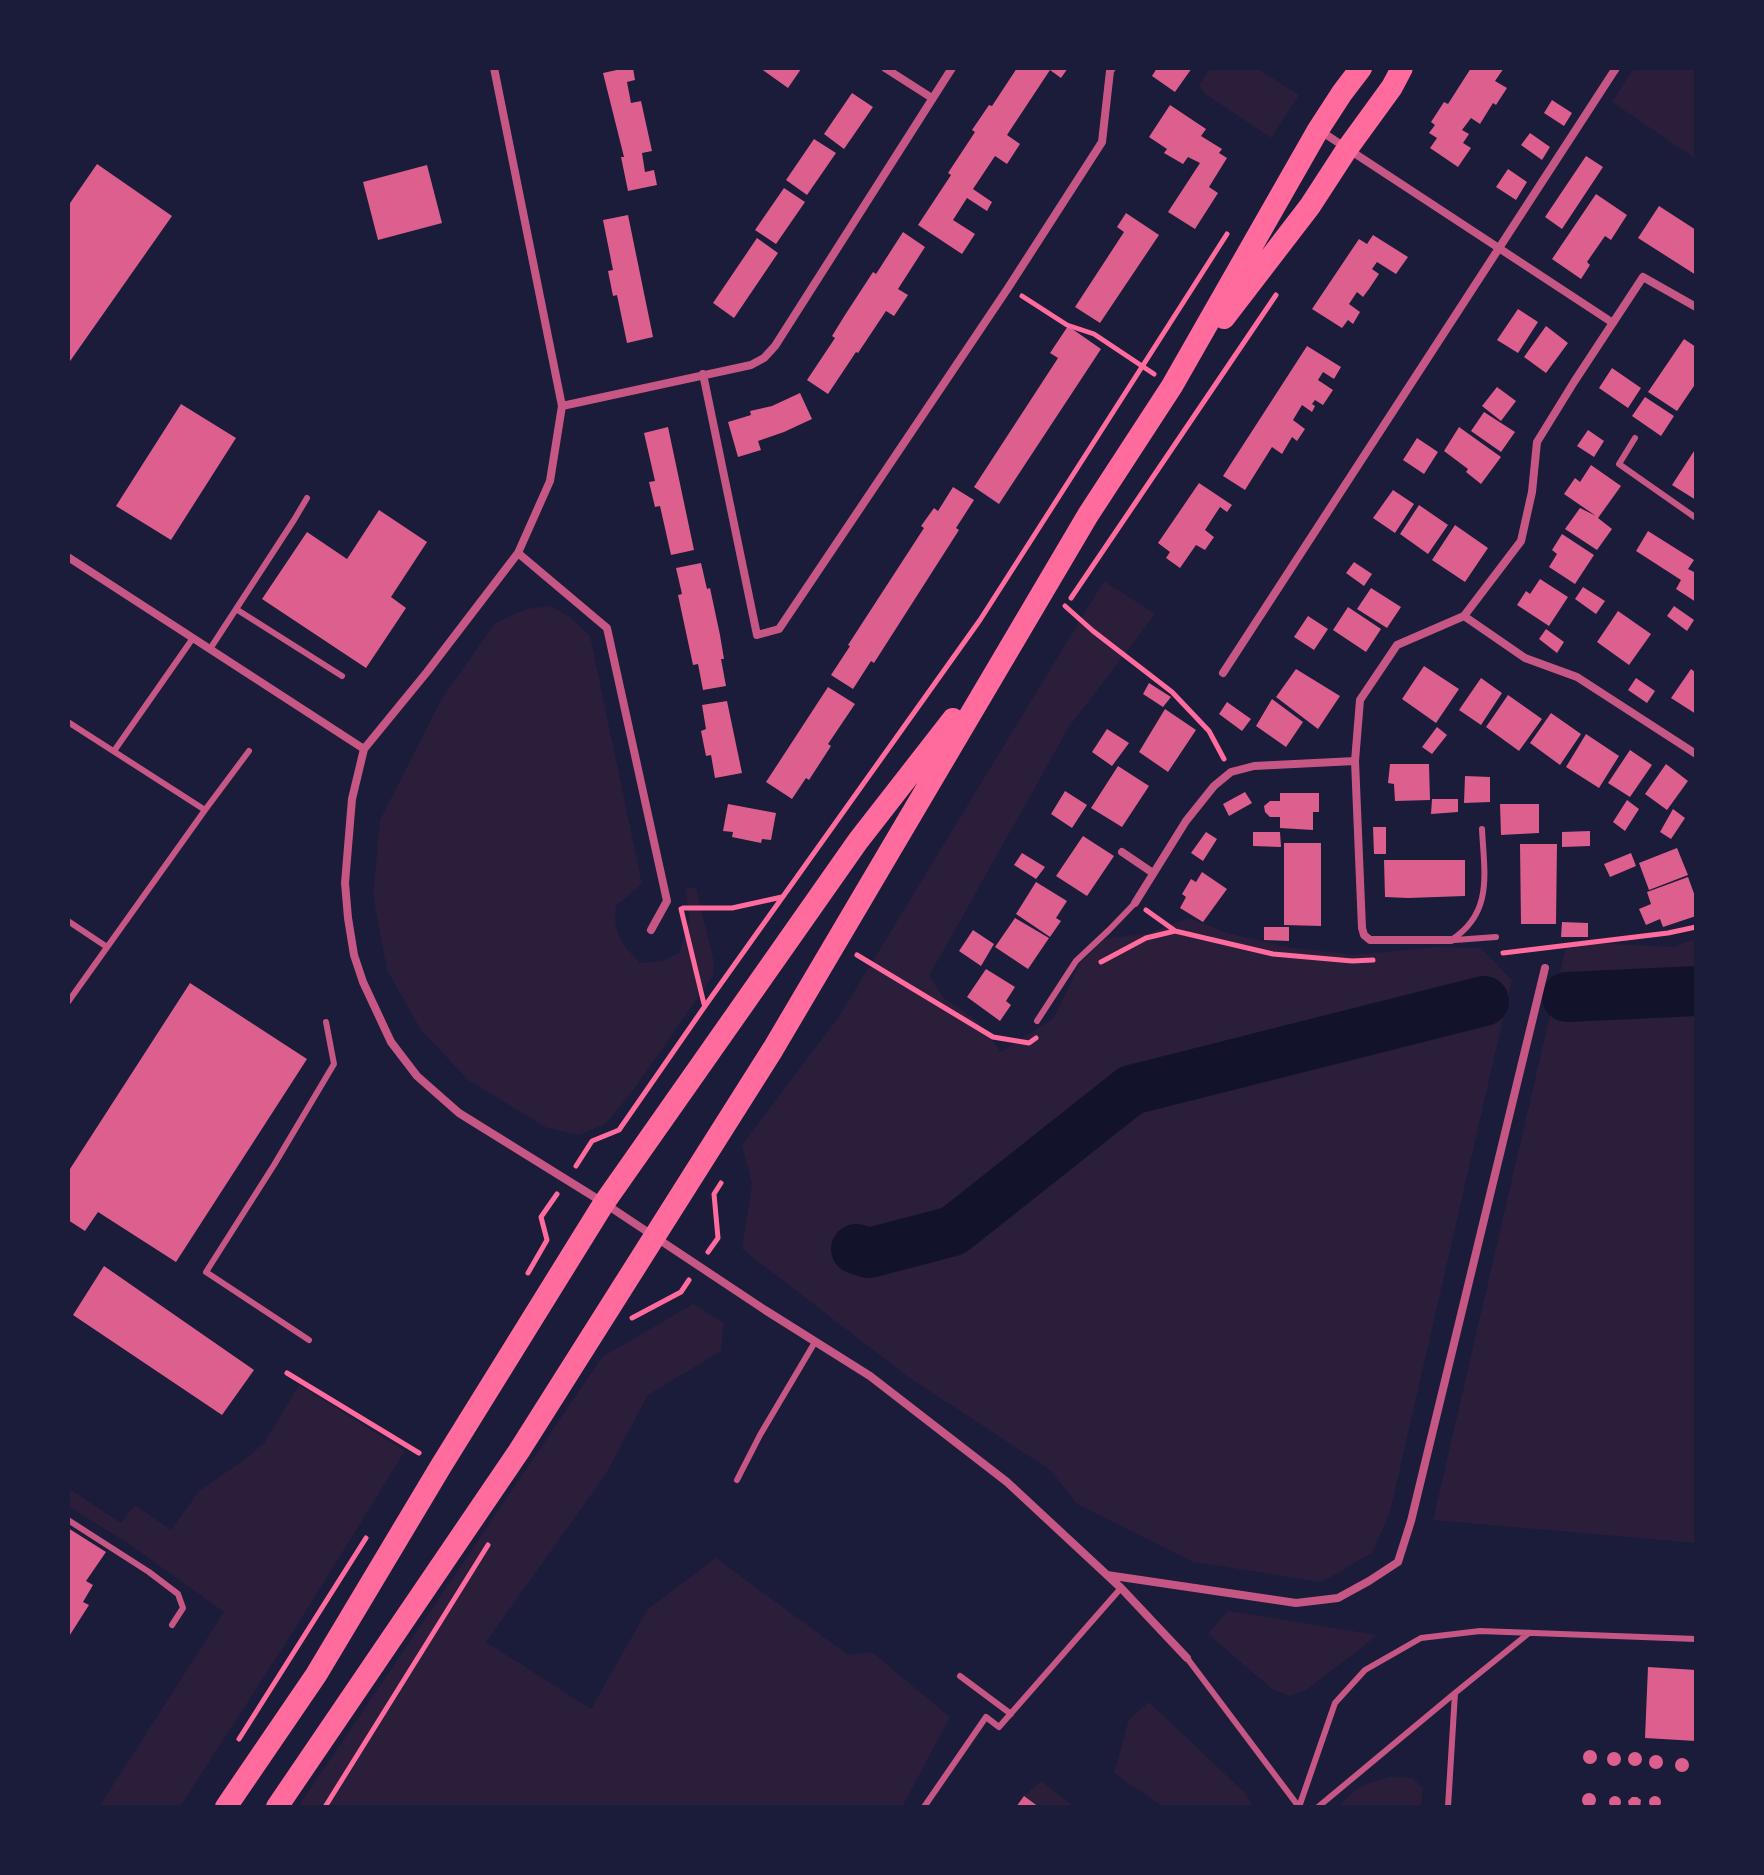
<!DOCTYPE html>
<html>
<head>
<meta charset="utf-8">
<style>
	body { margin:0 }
	#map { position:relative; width:1764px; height:1875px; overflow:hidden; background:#1b1b3a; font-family:"Alegreya Sans",sans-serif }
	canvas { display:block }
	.frame { position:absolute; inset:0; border:70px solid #1b1b3a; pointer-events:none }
</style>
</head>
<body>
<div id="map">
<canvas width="1764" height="1875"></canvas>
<div class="frame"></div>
</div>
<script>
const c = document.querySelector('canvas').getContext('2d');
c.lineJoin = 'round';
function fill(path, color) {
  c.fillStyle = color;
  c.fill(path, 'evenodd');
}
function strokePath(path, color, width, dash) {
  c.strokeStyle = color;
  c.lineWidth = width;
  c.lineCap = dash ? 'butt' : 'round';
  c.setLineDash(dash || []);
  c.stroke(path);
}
const green = new Path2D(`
	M1210 68H1257L1299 95 1271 138 1205 94 1199 85Z
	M1634 68H1696V159L1612 102Z
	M1104 581 1155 614 1069 727 929 976 944 998 976 1020 1001 1052 1054 1018 1080 963 1105 939 1149 933 1189 918 1227 933 1288 947 1353 955 1435 947 1481 948 1512 980 1390 1512 1372 1553 1322 1582 1193 1562 1077 1504 1050 1470 907 1376 742 1249 752 1184 742 1145 838 1018Z
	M551 606 570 617 590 636 642 884 616 906C613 935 621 942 640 963L662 961 679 953 690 919 685 889 696 887 714 962 713 976 631 1093 605 1124 579 1135 547 1128 468 1080 421 1030 387 970 373 895 380 820 441 700 495 623 526 609Z
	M1696 939V1543L1433 1520 1566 946 1590 943 1673 947Z
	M693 1304 724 1323 721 1351 648 1395 606 1474 486 1642 591 1709 647 1610 716 1558 848 1655 872 1652 950 1717 902 1807H298L602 1357Z
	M299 1385 405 1451 296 1627 180 1807H99L224 1612 129 1544 68 1506V1488L121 1523 135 1505 171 1530 199 1491 248 1457 264 1443Z
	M1228 1611 1378 1635 1305 1691 1290 1696 1272 1689 1208 1634Z
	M1149 1702 1245 1793 1253 1807H1163L1114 1773 1129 1719Z
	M1391 1777 1413 1778 1423 1788 1421 1807H1339C1354 1786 1367 1783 1391 1777Z
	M1041 1781 1075 1807H1039L1024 1796Z`);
const river = new Path2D(`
	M1567 997 1696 991
	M856 1249 869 1253 953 1231 1131 1090 1484 1001`);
const building = new Path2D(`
	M626 68H633L635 80 627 82 631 103 641 101 652 151 642 153 645 172 654 170 657 185 628 191 621 157H624L603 73Z
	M760 68H800L801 69 788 88Z
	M1017 68H1068L1061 78 1050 70 1007 135 1020 144 1007 164 995 156 973 189 992 202 987 211 967 198 953 220 975 234 962 254 918 225 951 175 948 173 975 132 972 130 989 105 992 106Z
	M1157 68H1192L1175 92 1152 76Z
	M1471 68H1504L1495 81 1507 88 1496 105 1493 103 1480 124 1471 118 1462 130 1469 134 1463 143 1471 148 1458 167 1430 148 1437 138 1429 133 1435 125 1431 122 1444 102 1448 104Z
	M852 93 873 107 844 149 824 134Z
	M1552 100 1572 113 1564 126 1544 113Z
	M1170 105 1206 129 1201 136 1222 149 1219 153 1227 158 1209 187 1218 193 1195 229 1168 212 1200 163 1188 157 1183 164 1164 153 1167 149 1149 137Z
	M1530 133 1550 147 1542 160 1521 145Z
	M814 139 836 153 807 195 786 180Z
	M1586 156 1603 167 1562 229 1545 217Z
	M97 164 172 216 68 364V206Z
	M427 165 442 223 378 240 363 182Z
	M1508 169 1527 182 1516 200 1496 187Z
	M784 188 805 202 776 244 755 230Z
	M1596 194 1627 215 1611 240 1605 236 1587 262 1590 265 1581 279 1552 259Z
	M1659 206 1696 230V275L1638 238Z
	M1126 213 1159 235 1100 323 1075 307 1124 232 1117 227Z
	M628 215 653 337 627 343 617 295 613 296 608 271 613 270 603 220Z
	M903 232 925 247 898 289 908 295 894 316 886 311 858 353 856 352 828 394 807 380 835 338 832 336 845 315 873 272 876 274Z
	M1373 235 1408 257 1396 274 1377 262 1372 269 1379 274 1369 289 1363 297 1357 292 1349 304 1360 312 1353 324 1348 320 1342 328 1312 309 1359 239 1367 244Z
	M757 238 778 253 734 318 713 303Z
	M1518 309 1538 322 1518 353 1497 340Z
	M1068 326 1101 349 999 504 974 487 1058 358 1050 353Z
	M1546 326 1568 343 1546 373 1524 357Z
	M1684 339 1696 347V383L1677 411 1648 392Z
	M1307 346 1341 367 1334 379 1323 372 1318 380 1333 390 1323 405 1315 400 1312 404 1315 406 1312 412 1302 405 1293 420 1305 429 1297 441 1292 437 1282 454 1272 447 1245 490 1223 476Z
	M1612 368 1641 388 1628 408 1599 388Z
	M1497 387 1516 401 1501 421 1482 406Z
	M800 393 812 419 784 432 758 441 761 450 738 457 728 422 751 415 750 411 772 406Z
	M1645 397 1674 416 1661 436 1632 416Z
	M181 404 236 438 171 540 116 506Z
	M1484 412 1515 432 1501 452 1471 431Z
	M668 427 694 550 671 555 660 506 655 507 649 482 655 481 644 433Z
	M1459 427 1501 457 1481 484 1466 472 1468 469 1444 451Z
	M1588 430 1604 441 1594 457 1577 446Z
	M1417 438 1438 452 1424 474 1403 460Z
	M1696 448V500L1672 485Z
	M1591 465 1621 486 1598 518 1612 529 1597 550 1565 529 1580 508 1596 516 1564 494 1575 478 1580 482Z
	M1199 483 1232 505 1227 512 1220 507 1205 530 1214 537 1205 550 1196 545 1180 568 1166 558 1170 552 1158 543Z
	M953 487 974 500 956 528 959 530 874 663 871 661 853 689 831 675 850 646 848 645 924 528 921 526 934 508 938 511Z
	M1393 490 1414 504 1395 533 1373 518Z
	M1419 505 1448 525 1428 554 1400 534Z
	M379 510 427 542 391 597 406 608 366 668 262 599 307 532 347 559Z
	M1455 525 1488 548 1465 582 1432 560Z
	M1648 531 1694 560 1688 569 1696 573V602L1676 589 1681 580 1636 551Z
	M1562 534 1594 555 1575 584 1549 567 1557 554 1552 550Z
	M1354 562 1372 574 1364 586 1346 573Z
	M701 563 707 589 710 588 720 635 724 659H721L726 686 703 690 698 664 693 665 678 595 682 594 676 568Z
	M1540 579 1568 597 1549 626 1517 605 1526 591 1530 594Z
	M1583 587 1605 601 1596 614 1575 599Z
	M1371 588 1401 607 1387 628 1357 609Z
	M1674 606 1694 620 1687 631 1667 616Z
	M1348 607 1381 629 1366 652 1333 630Z
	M1618 611 1651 634 1629 665 1597 642Z
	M1308 616 1328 629 1314 650 1294 637Z
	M1546 629 1564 642 1557 653 1539 639Z
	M1424 666 1459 689 1436 723 1402 699Z
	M1296 669 1340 696 1318 729 1276 697Z
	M1691 669 1696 673V714L1671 698Z
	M1481 678 1502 693 1481 725 1459 710Z
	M1636 678 1655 691 1647 703 1628 690Z
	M1149 683 1171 697 1163 707 1143 694Z
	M828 687 855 704 828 744 831 746 809 780 806 778 792 799 766 782Z
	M1508 695 1542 719 1519 751 1486 727Z
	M1272 699 1303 722 1286 747 1256 726Z
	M727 701 742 773 715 778 711 755 706 756 701 731 706 729 702 705Z
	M1227 702 1251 719 1242 731 1219 714Z
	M1165 709 1196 730 1168 772 1139 752Z
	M1551 713 1581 734 1560 765 1530 743Z
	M1437 727 1447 735 1432 754 1422 747Z
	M1107 729 1129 743 1112 766 1092 752Z
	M1586 734 1619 756 1599 788 1566 767Z
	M1630 750 1652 765 1630 797 1608 783Z
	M1390 764H1429L1430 800 1395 801 1394 784 1388 783Z
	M1666 764 1688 781 1667 810 1645 794Z
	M1118 766 1149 786 1122 827 1091 808Z
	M1465 776 1490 777V802L1464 803Z
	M1065 791 1087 805 1072 828 1051 814Z
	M1245 792 1252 803 1229 816 1223 804Z
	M1280 793H1319V812H1313V830L1280 828V817H1270L1265 812 1264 806 1270 801H1280Z
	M1432 799H1458V812L1431 814Z
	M1627 800 1639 809 1625 831 1613 822Z
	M728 804 776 813 771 840 762 839 761 843 732 837 733 832 723 831Z
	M1500 804H1539V833L1501 835Z
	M1673 809 1685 818 1671 839 1660 832Z
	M1373 827H1386V854H1374Z
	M1590 831V846L1562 847V832Z
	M1206 832 1217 839 1203 861 1191 853Z
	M1253 832H1280L1281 847 1253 846Z
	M1083 836 1114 856 1087 896 1056 876Z
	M1284 843H1321V926L1284 925Z
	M1520 844H1557L1556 924H1521Z
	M1677 848 1688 875 1649 890 1639 863Z
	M1022 853 1045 867 1036 879 1014 865Z
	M1631 853 1636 866 1610 877 1604 864Z
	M1384 860H1465V896L1408 898 1385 897Z
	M1202 872 1227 889 1203 922 1180 908 1186 897 1182 894 1191 879 1196 882Z
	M1688 877 1696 899V916L1663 927 1660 919 1646 925 1639 909 1651 904 1647 892Z
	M1036 882 1067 901 1056 918 1061 921 1050 937 1016 914Z
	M1015 918 1049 938 1028 969 995 947Z
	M1562 922 1588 923V937H1561Z
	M1264 927H1289V941L1264 940Z
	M973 930 994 944 981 966 959 951Z
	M986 969 1015 987 1006 1001 1011 1005 1000 1021 967 997Z
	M190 983 307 1059 176 1262 98 1212 85 1231 68 1220V1172Z
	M104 1266 254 1370 222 1415 73 1315Z
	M68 1528 106 1552 86 1581 93 1585 83 1602 89 1605 68 1638Z
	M1648 1667 1696 1670V1741L1645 1738Z
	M1583 1757a7 7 0 1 1 14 0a7 7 0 1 1-14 0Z
	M1607 1759a7 7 0 1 1 14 0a7 7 0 1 1-14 0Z
	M1628 1759a7 7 0 1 1 14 0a7 7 0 1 1-14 0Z
	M1649 1762a7 7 0 1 1 14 0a7 7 0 1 1-14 0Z
	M1675 1765a7 7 0 1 1 14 0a7 7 0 1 1-14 0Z
	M1582 1800a7 7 0 1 1 14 0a7 7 0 1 1-14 0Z
	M1609 1802a6 6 0 1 1 12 0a6 6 0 1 1-12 0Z
	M1649 1802a6 6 0 1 1 12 0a6 6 0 1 1-12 0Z
	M1024 1796 1039 1807H1016Z
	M1632 1797H1637L1641 1800 1640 1807H1629L1628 1801Z`);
const path = new Path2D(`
	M1022 296 1067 325 1094 334 1154 374
	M1071 598 1276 295
	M1065 606 1093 631 1172 692 1209 731 1224 759
	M683 908H732L782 897
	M681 909 704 1004
	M1146 910 1174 930
	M1503 953 1668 933 1696 927
	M857 955 993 1037 1029 1043 1036 1038
	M1101 962 1146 938 1175 931 1273 954 1352 961 1373 960
	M576 1166 592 1141 619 1130 705 1006 980 620 1227 234
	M708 1252 718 1238 714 1194 721 1183
	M528 1273 547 1240 541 1217 557 1194
	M632 1318 681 1292 689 1280
	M287 1373 419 1453
	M239 1739 366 1538
	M325 1807 488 1545`);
const service = new Path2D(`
	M1635 438 1619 464 1696 518
	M236 609 342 676
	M210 649 294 520 307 498
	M68 722 205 810 68 1002
	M114 751 193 638
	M205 810 249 751
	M68 921 107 947
	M1451 940C1494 913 1484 872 1482 829
	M1455 940 1496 937
	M1037 1021 1076 961 1109 930 1135 903
	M309 1340 206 1272 274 1165 334 1064 326 1022
	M737 1480 760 1435 815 1342
	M68 1520 149 1572 178 1594 183 1608 172 1625
	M1187 1658 1299 1807
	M960 1676 1011 1714
	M1455 1693 1529 1633
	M924 1807 986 1717 999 1727 1121 1588
	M1299 1807 1335 1703 1365 1670 1421 1638 1480 1631 1696 1639
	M1318 1807 1455 1693 1448 1807`);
const minor = new Path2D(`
	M494 68 562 406 550 481 518 553 427 672 364 749 352 799 345 883 348 918 354 955 363 982 391 1042 417 1076 459 1113 604 1203 765 1310 870 1376 1007 1482 1121 1588 1187 1658
	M885 68 932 98
	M1319 130 1613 323
	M703 374 757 635 779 629 1008 288 1102 142 1110 71 1112 68
	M562 406 751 365 764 358 775 346 952 68
	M518 553 607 628 667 901 651 930
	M68 557 364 749
	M1464 616 1525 658 1577 677 1696 754
	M1223 673 1616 68
	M1355 761 1362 928 1364 935 1370 940H1451
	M1122 852 1153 873
	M1135 903 1186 821 1214 786 1231 772 1254 766 1355 761 1360 700 1397 645 1464 616 1521 541 1532 492 1537 442 1574 382 1643 277 1696 307
	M1107 1575 1296 1603 1338 1598 1369 1581 1398 1562 1411 1521 1545 968`);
const trunk = new Path2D(`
	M1224 318 1310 206 1347 149 1392 87 1402 68
	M226 1807 316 1675 441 1466 604 1203 858 841 953 719
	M277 1807 519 1451 773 1049 1088 515 1172 386 1318 130 1342 93 1361 68`);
fill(green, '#2a1e3b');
strokePath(river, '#12122b', 50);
fill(building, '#dd5f8e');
strokePath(path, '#ff6b9d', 5);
strokePath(service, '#c65784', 6);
strokePath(minor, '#c65784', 8);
strokePath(trunk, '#ff6b9d', 22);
</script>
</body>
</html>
